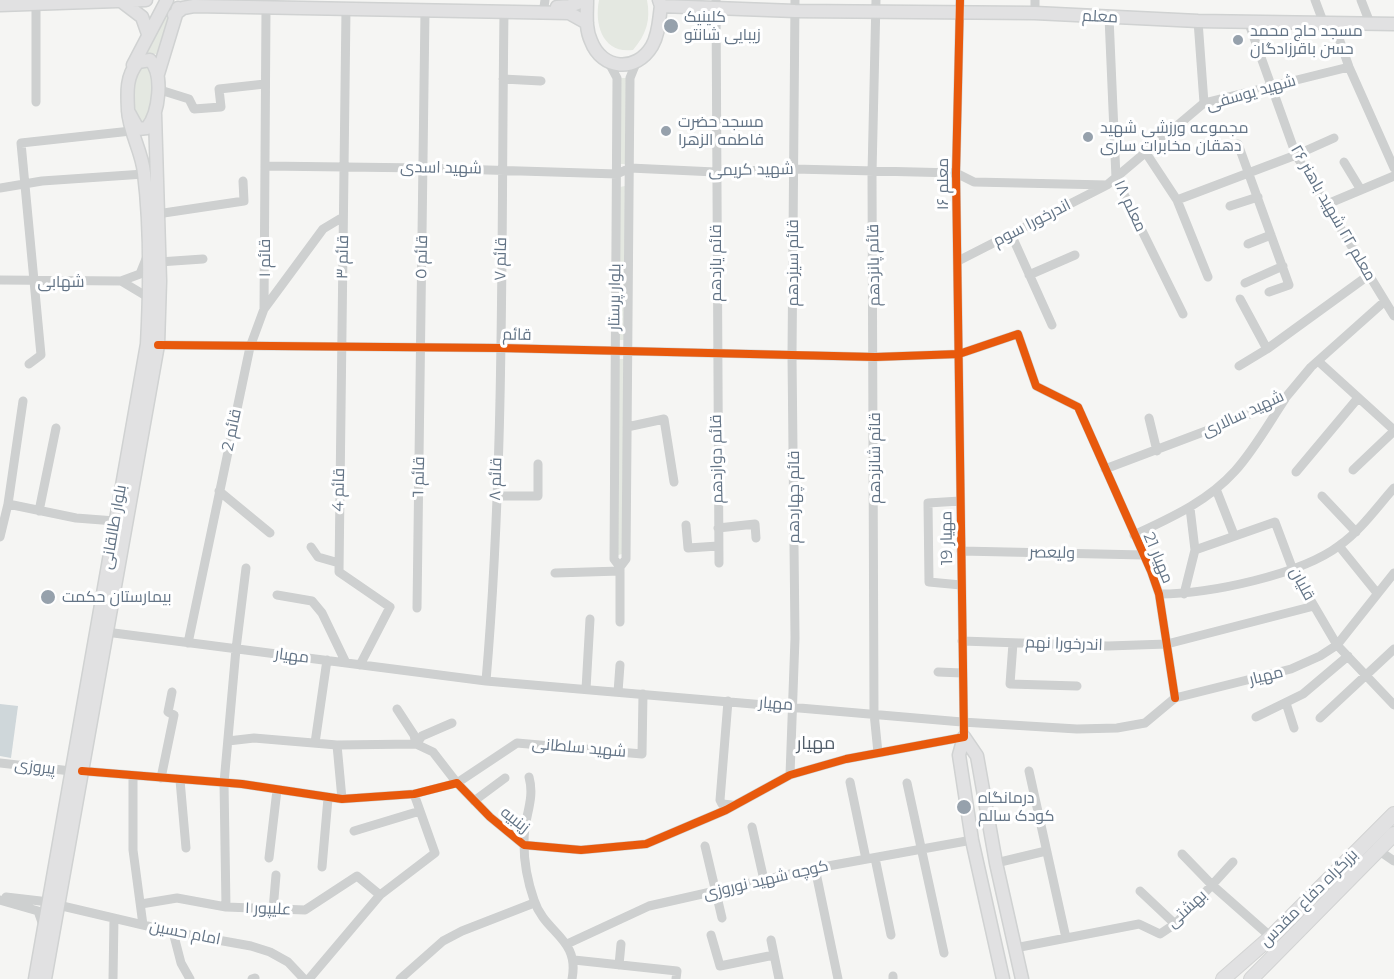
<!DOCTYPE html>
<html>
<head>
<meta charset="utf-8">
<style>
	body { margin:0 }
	canvas { display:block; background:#f5f5f3 }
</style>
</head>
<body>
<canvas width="1394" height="979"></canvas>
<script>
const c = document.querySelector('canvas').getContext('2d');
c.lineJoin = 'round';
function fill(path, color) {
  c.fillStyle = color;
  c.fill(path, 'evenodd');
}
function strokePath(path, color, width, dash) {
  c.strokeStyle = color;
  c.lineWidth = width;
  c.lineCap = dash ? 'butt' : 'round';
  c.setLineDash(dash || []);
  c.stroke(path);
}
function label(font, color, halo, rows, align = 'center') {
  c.font = font + ' Montserrat,Cairo,sans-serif';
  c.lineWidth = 6;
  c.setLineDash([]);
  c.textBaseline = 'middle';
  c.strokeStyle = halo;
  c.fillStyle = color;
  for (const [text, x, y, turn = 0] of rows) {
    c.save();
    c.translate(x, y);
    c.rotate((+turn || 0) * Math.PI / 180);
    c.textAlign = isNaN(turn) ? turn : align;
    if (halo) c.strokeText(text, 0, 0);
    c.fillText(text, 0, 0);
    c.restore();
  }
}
const green = new Path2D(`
	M599 0H647C651 20 646 35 633 50 603 54 594 25 599 0Z
	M169 6 172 11 159 54H142Z
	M142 64 153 68 154 95 146 123 139 125 134 118 131 82Z
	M620 78H626L625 164H620Z
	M625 186 624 340H617L620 187Z
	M619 359H624L622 554 618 555Z`);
const water = new Path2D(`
	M0 704 18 706 11 758 0 756Z`);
const minor = new Path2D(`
	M716 0 719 563
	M876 0 872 173 874 713 878 753
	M1315 0 1324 24
	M1361 0 1370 23
	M544 7 545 0
	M346 9 339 572 390 607 360 665
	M1035 13V0
	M1109 17 1116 178 1183 314
	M1198 21 1204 103
	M1248 21 1296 155 1394 316
	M1334 24 1349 67 1394 168
	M609 63 617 78 614 559 620 567
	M503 79 541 81
	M157 89 189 99 194 109 221 107 219 89 265 84
	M36 102V6
	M1238 144 1289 285 1269 292
	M1146 153 1177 200 1208 277
	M1344 162 1361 190
	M265 166 424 168 617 174 630 168 715 172 794 169 956 173 974 182 1107 185
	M0 188 42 181 144 174
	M1177 200 1296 155 1334 138
	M1325 205 1394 176
	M1230 206 1258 197
	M157 214 244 201 243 181
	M1011 234 1052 325
	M1248 244 1271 235
	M958 261 1107 185 1204 103 1349 67
	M159 262 203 259
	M1029 275 1075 255
	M0 280 121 281 140 274 146 259
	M121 281 146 296 148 303
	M1245 283 1283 266
	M1240 299 1267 349
	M264 309 323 229 343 217
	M158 345 500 348 875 357 959 354 1018 334 1036 386 1078 407 1151 571 1159 594 1175 698
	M1318 361 1394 430
	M29 364 41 355 21 143 131 131
	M1239 366 1267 349 1369 275
	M23 401 8 504 76 518 115 521
	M1149 418 1157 451
	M627 427 664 419 674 482
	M1105 469 1243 417 1286 397 1311 367 1385 301
	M1353 470 1394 431
	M1296 472 1358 398
	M1216 489 1234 535
	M219 491 270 533
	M495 496H538V464
	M1322 496 1356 532
	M960 501 928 503 929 582 961 585
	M39 511 56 428
	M686 525 688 548 718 546
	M718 528 755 524 756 538
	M1134 535C1170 518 1207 502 1235 471 1254 450 1269 423 1285 399
	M0 537 8 504
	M1339 546 1377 593
	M311 547 318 557 339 563
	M1195 550 1275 522 1293 570 1337 645 1394 705
	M961 551 1144 555
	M555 573 620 571
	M1159 594C1209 594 1301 575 1340 545 1361 530 1377 507 1394 488
	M1184 594 1195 550 1190 508
	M277 595 312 601 322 613 346 663
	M417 608 425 11
	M620 622V567L626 559 630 78 636 63
	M106 632 486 681 962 722 1077 729 1117 728 1145 723 1175 698 1291 669 1320 656 1337 645 1394 573
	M962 641 1108 646 1167 644 1314 606
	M188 643 250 347 264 309 266 9
	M1013 643 1010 684 1077 686
	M938 672 962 673
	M486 681C505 459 501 235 504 13
	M586 689 590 619
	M618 692 620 665
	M728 701 720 800 722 804 732 805
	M1286 703 1294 728
	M397 709 414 735 416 744
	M1256 717 1303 694 1348 656
	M1320 718 1394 649
	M228 741 254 738 337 745 416 744 433 752 457 783 517 743 642 754 643 694
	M315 743 327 660
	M416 744 422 736 452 723
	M337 745 342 799
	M0 763 71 771
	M82 771 242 784 342 799 414 794 457 783 490 817 524 845 581 850 646 844 726 810 790 775 846 759 964 737 956 173 960 0
	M1029 771 1066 938
	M790 775 795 638 792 356 795 0
	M133 776V850L143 925
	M529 777C534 795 528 809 525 827 522 852 526 877 534 900 545 934 580 938 572 979
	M161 778 174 715 168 712 172 692
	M180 780 186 848
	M850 782 866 859
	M907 783 944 953
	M474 801 505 778
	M752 827 764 880
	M354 831 420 811
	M705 846 722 918
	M1378 850 1394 861
	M1182 854 1212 885 1233 862
	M269 858 277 790
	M875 858 891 935
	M996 863 1046 851
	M322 867 328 798
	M815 868 838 979
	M1140 891 1175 924
	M6 897 49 902
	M0 900 38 911 44 928
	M141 904 177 898 226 907 305 910 357 876 380 895
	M58 905 173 932 251 946 270 952 288 962 304 979
	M226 907 224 783 236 649 246 568
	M273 910 276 875
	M173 932 181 963 190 979
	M711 935 720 966 774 955
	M771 940 779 979
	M567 944 649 906 817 868 972 840
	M1015 948 1139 924 1160 934 1175 924 1212 885 1271 937
	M574 960 677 971 676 979
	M619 965 621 944
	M893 976V979
	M113 979 114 918
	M252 979 255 978
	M309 979 380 895 435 853 414 794
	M400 979 443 941 462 931 534 903`);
const major = new Path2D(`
	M587 0C587 14 585 28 591 41 602 70 636 73 652 46 659 34 659 19 661 6L659 0
	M121 1 142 17 148 34
	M0 5 146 0
	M661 6 795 11 1035 13 1198 21 1394 24
	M557 7 570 6 586 0
	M174 15 183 8 194 6 569 13 587 23
	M133 65 167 0
	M158 74 178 8
	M964 737 977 756 996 863 1022 979
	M964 737 959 755 972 840 1003 979
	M35 979 147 344C150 288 151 229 144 173 142 151 129 132 128 110 127 92 126 76 138 62L150 60C164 74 159 113 147 128L138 129 128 111
	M45 979 158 345 160 281 155 114`);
const highway = new Path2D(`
	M1223 979 1271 937 1394 814
	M1251 979 1394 834`);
const cycleway = new Path2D(`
	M158 345 500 348 875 357 959 354 1018 334 1036 386 1078 407 1151 571 1159 594 1175 698
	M82 771 242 784 342 799 414 794 457 783 490 817 524 845 581 850 646 844 726 810 790 775 846 759 964 737 956 173 960 0`);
const markers = [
	[671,26,8,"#96a1ac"],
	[1238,40,6,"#96a1ac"],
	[666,131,6,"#96a1ac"],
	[1088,137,6,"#96a1ac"],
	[48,597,8,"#96a1ac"],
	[964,807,8,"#96a1ac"]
];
const poiNames = [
	["کلینیک",684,17],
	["زیبایی شانتو",684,35],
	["مسجد حاج محمد",1250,31],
	["حسن باقرزادگان",1250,49],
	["مسجد حضرت",678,122],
	["فاطمه الزهرا",678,140],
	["مجموعه ورزشی شهید",1100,128],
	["دهقان مخابرات ساری",1100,146],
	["بیمارستان حکمت",62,597],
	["درمانگاه",978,798],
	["کودک سالم",978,816]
];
const streetNames = [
	["معلم",1100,17,3],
	["شهید یوسفی",1251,93,-16],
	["شهید اسدی",441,168,1],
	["شهید کریمی",751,170,-1],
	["معلم ۱۶",943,184,-90],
	["معلم ۱۸",1130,206,65],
	["معلم ۲۲ شهید باهنر ۲۶",1333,213,60],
	["اندرخورا سوم",1032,223,-27],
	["قائم ٣",343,257,-89],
	["قائم ٥",422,257,-89],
	["قائم ١",265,258,-90],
	["قائم ٧",501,259,-89],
	["قائم یازدهم",716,263,-90],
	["قائم سیزدهم",793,263,-90],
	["قائم پانزدهم",874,265,-91],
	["شهابی",61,282],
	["بلوار پرستار",615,297,-89],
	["قائم",517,335,1],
	["شهید سالاری",1243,414,-25],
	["قائم 2",232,430,-78],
	["قائم شانزدهم",875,458,-90],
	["قائم دوازدهم",717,459,-91],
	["قائم ٦",419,477,-89],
	["قائم ٨",496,479,-88],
	["قائم 4",339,490,-89],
	["قائم چهاردهم",794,497,-90],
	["بلوار طالقانی",114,527,-80],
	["مهیار 19",947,538,-91],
	["ولیعصر",1052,553,1],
	["مهیار 21",1158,558,67],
	["قلیان",1302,584,61],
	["اندرخورا نهم",1064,644,2],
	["مهیار",292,656,7],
	["مهیار",1266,676,-14],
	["مهیار",776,704,4],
	["شهید سلطانی",579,748,5],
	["پیروزی",35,767,7],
	["زینبیه",515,820,38],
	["کوچه شهید نوروزی",766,880,-13],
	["بزرگراه دفاع مقدس",1309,898,-45],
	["علیپور ۱",268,909,2],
	["بهشتی",1187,909,-43],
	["امام حسین",185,933,11]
];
const neighbourhoodNames = [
	["مهیار",816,744]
];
fill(green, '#e4e8e1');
fill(water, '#cfd7da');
strokePath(major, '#d0d2d2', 15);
strokePath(highway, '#d2d3d3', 16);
strokePath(minor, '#ced0d0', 9);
strokePath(major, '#e1e1e2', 12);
strokePath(highway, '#e1e1e2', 14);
strokePath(cycleway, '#e8590c', 8);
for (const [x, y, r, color] of markers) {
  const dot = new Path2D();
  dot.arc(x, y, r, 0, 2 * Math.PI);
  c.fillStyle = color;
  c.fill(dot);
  strokePath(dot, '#fff', 2);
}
label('16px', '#637486', '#fff', poiNames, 'left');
label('16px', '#637486', '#fff', streetNames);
label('18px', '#525e6a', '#fff', neighbourhoodNames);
</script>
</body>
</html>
